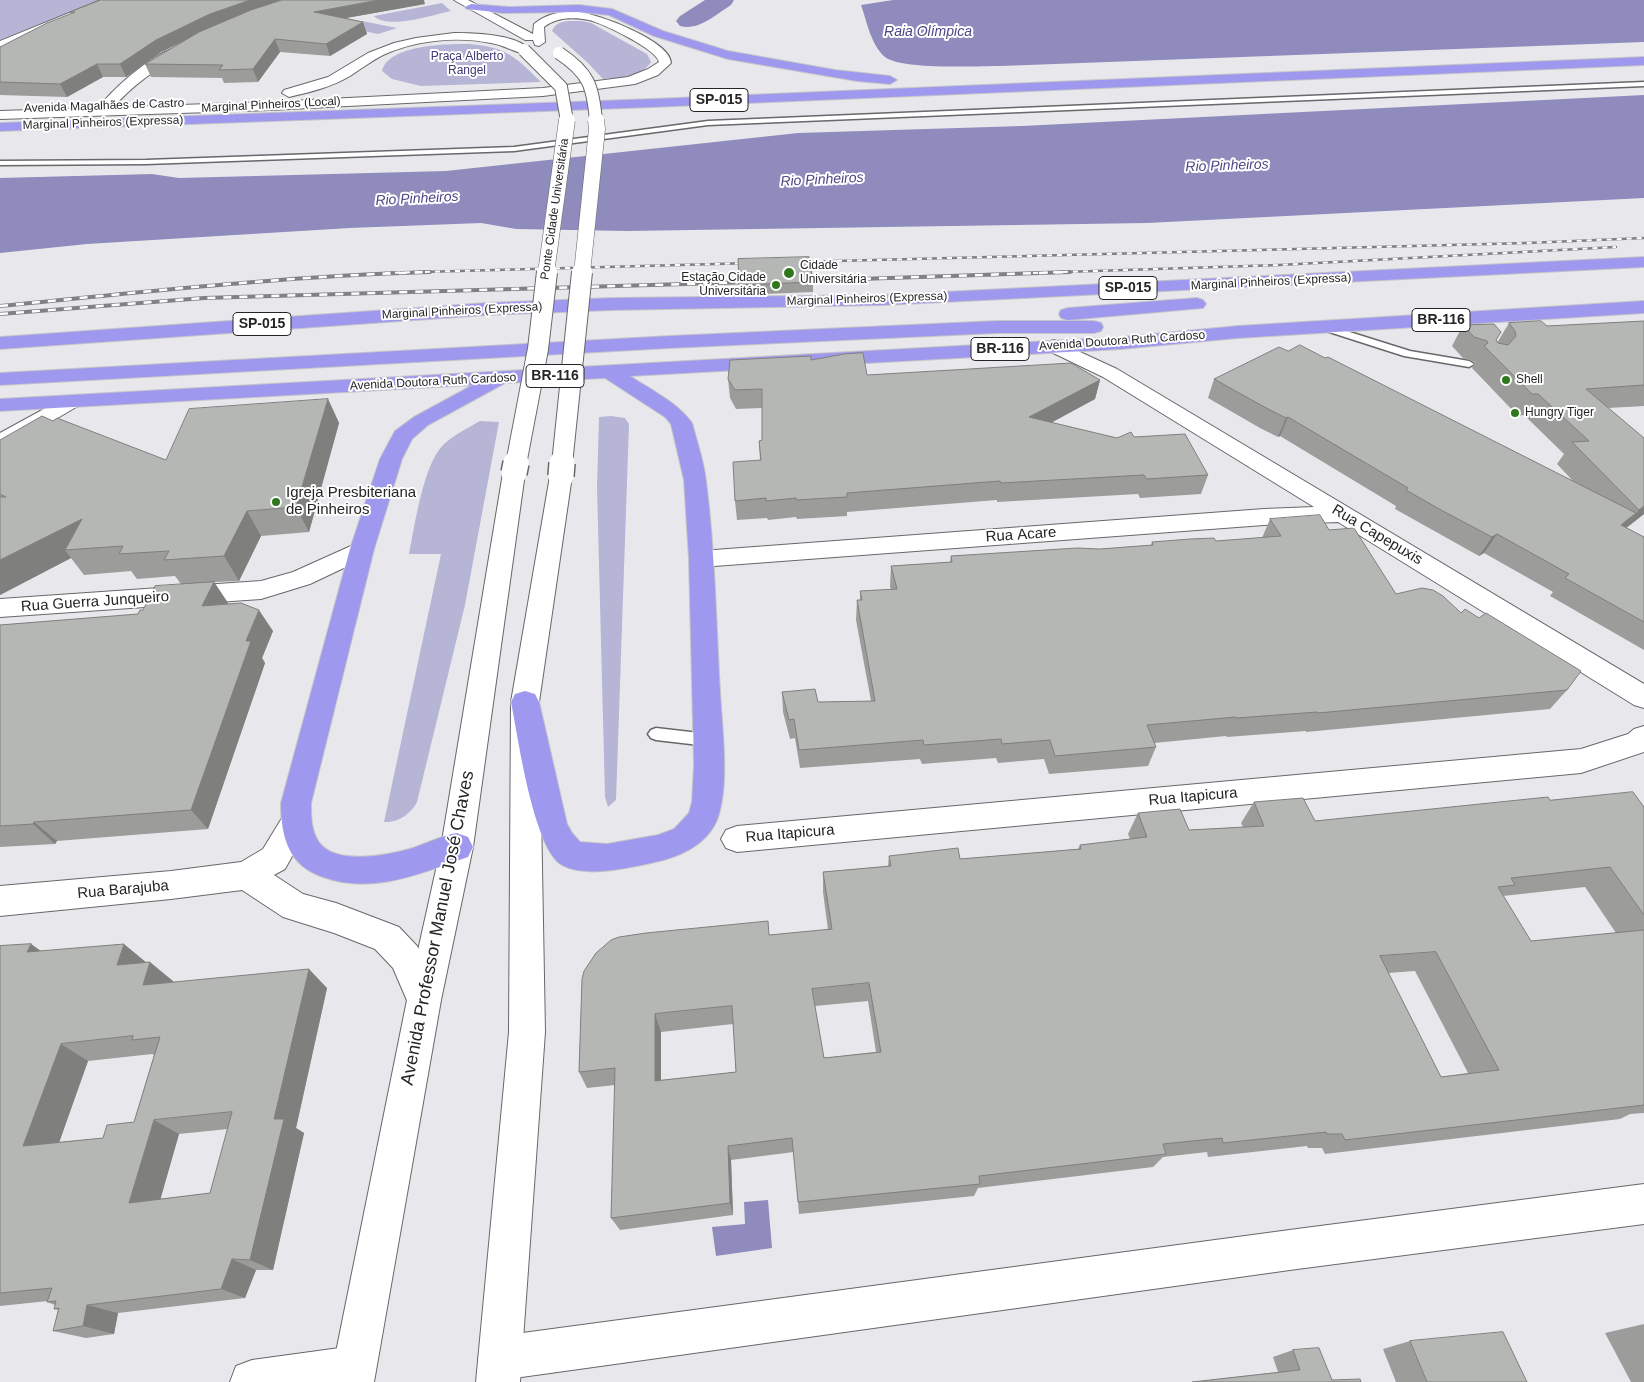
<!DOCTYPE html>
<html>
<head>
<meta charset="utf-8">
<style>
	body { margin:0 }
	canvas { display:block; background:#e8e8ec }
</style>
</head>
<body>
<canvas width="1644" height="1382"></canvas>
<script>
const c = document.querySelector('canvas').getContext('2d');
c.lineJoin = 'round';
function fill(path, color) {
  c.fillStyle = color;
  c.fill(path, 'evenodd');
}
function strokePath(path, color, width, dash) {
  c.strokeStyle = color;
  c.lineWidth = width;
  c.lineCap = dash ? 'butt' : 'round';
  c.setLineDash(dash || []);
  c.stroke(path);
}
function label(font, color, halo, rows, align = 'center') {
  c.font = font + ' Helvetica,sans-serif';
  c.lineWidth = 4;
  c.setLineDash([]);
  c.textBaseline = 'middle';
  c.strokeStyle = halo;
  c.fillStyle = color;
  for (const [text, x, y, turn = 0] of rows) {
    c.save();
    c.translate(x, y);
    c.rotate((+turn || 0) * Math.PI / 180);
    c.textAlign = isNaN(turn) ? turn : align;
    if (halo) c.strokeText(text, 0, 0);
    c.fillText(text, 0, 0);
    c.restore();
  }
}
const green = new Path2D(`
	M0 0H102L0 40Z
	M442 3 451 11C432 15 388 30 374 16Z
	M362 21 397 28 378 34 344 27Z
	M582 21 591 23 647 54 651 62C641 77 620 78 603 79L588 63 552 31C556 19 571 21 582 21Z
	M470 44C506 47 516 57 541 82L421 86 392 79 382 71C389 44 448 44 470 44Z
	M611 416 625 418 629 424 616 800 608 807 605 797 597 487 599 417Z
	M480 421 499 422 465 605 417 802C411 814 398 823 384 822L441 554H409C415 525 423 464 444 444 455 434 468 428 480 421Z`);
const water = new Path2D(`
	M893 0H1644V42L1001 66C978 66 901 70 885 57 871 45 867 22 861 5Z
	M1644 95V198L1147 223 627 231 516 229 481 223 350 228 87 244 0 253V178L152 174 179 178 446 171 798 133 1022 126Z
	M768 1200 772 1248 716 1256 712 1227 745 1224 744 1202Z`);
const river = new Path2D(`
	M705 0H734L731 5C715 15 699 31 680 26L676 21 680 16Z`);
const lane = new Path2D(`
	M1644 82V86L708 125 514 151 146 164 0 165V161L146 160 514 147 708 121Z
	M1324 324 1410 351 1469 361 1474 364 1469 367 1404 356 1320 329 1319 327Z
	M656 728 708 734 714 736 716 740 714 744 708 746 656 740 651 738 648 734 651 730Z`);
const street = new Path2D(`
	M101 0H117L115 2 0 49V41Z
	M178 47 182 48 184 51 182 54C156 69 132 85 112 109H102L100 106 102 103C119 84 153 53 178 47Z
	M1054 340 1117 369 1644 684V708L1634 705 1338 522 1264 525 701 567 692 565 689 559 692 553 701 551 1264 509 1314 507 1103 377 1047 350 1044 346 1047 342Z
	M71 396 78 398 81 402 78 406 8 447 0 449V433L64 398Z
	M362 541 371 543 374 549 371 555 310 584 261 599 0 617V599L261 581 293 572Z
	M1644 726V752L1581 773 737 852 726 848 721 839 726 830 737 826 1581 749 1628 734 1634 729Z
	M296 809 307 813 311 822 285 869 274 875 303 894 336 903 399 927 417 946 428 966 441 1000 436 1012 424 1017 412 1012 393 968 375 949 334 933 283 917 242 890 171 899 0 916V886L171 871 241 862 263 849 285 813Z
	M1644 1184V1224L1297 1269 500 1380 485 1373 478 1358 485 1343 500 1336 1297 1229Z
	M354 1346 369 1353 376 1368 370 1382H230L236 1366 252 1360Z`);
const secondary = new Path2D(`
	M454 0H468L533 34 534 24C546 14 562 11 577 12 597 13 671 41 671 63L658 75 635 84 543 96 270 110 0 119V111L270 102 543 88 628 77 648 69 659 62C657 49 602 23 589 20 574 17 556 17 544 27L545 42 539 46 535 45 533 40H525Z
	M454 33C473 33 517 34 530 50L524 54C513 51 503 45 491 43 457 36 415 40 383 55 371 61 361 69 350 76 332 87 310 92 289 97L282 93 284 90 328 77 368 53 394 43 416 38Z
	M514 466 522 468 525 473 473 847 441 1000 374 1382H330L407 1000 441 847 503 473 506 468Z
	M561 469 569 471 572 476 539 702 545 1032 520 1382H476L509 1032 511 702 550 476 553 471Z`);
const highway = new Path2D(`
	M471 4 509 7 579 5 612 9 663 31 728 51 835 70 890 76 897 80 890 84 857 81 728 59 654 36 609 15 579 12 503 13 467 9 465 7Z
	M1644 57V65L653 107 0 131V123L653 99Z
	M1644 257V267L884 305 612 310 487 315 0 349V337L487 303 612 298 884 295Z
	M1197 298 1203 300 1206 304 1203 308 1068 320 1061 318 1059 314 1061 310 1068 308Z
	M1644 301V313L1238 338 1121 349 630 376C651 390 677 402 692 423 697 442 704 462 706 481 715 551 716 622 720 692 722 728 730 786 717 820 706 846 677 858 651 863 627 868 585 878 562 865 533 848 518 736 511 702L515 694 525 691 535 694 539 702 567 824 572 833 580 842 607 844 658 835 674 829 689 813 692 802 694 765 689 559 684 480 671 424 665 417 605 378 505 383 428 425 412 439 402 459 374 549 311 803C311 814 311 827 316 837 329 868 389 855 413 848 422 845 449 833 457 833 460 834 465 836 468 837L473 847 468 857C421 873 372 895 323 877 288 865 281 837 281 803L350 549 380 459 395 431 414 417 473 385 0 411V399L1121 337 1238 326Z
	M997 321H1094L1101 323 1103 327 1101 331 1094 333H997L670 348 0 385V373L670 336Z`);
const railFar1 = new Path2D(`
	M797 262 1527 243 1644 238
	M385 273 752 263
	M1033 273 1279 265 1616 247`);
const rail = new Path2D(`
	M799 281 1070 272
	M0 306C143 292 286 276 430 272
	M0 314 204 298 754 282`);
const secondaryBridgeFar3 = new Path2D(`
	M524 50 561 87 567 121
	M559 53C589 73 593 86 596 121`);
const secondaryBridgeFar2 = new Path2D(`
	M546 273 567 120
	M582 273 597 129 596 120`);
const secondaryBridgeFar1 = new Path2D(`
	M516 464 538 349 547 272
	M562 464 582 272`);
const secondaryBridge = new Path2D(`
	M514 473 516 463
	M561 476 562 463`);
const wall = new Path2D(`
	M425 4 346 18 363 22 367 34 330 56 280 52 258 82 224 83 222 78 151 77 145 64 185 41 161 52 126 77H103L67 97 0 95V47L71 14 70 12Z
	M738 259 813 282V292L740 295Z
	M1644 321V406L1608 408 1644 514 1626 528 1644 537V650L1550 596 1553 592 1484 553 1479 556 1429 528 1395 509 1396 506 1280 436 1278 437 1260 428 1208 398 1214 379 1288 351 1325 358 1573 481 1557 464 1564 454 1524 415 1518 416 1472 368 1475 362 1463 358 1452 346 1463 325 1497 341V343L1509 323 1547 326Z
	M811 360 867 375 1100 380 1095 399 1051 423 1117 438 1134 437 1208 475 1201 494 1140 498 1138 494 997 502V500L847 512V516L797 519 796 517 768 520 767 518 737 520 735 501 760 460 759 441 762 440V408L736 409 730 398 728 379Z
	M328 399 339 423 309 532 261 536 239 581 214 582 228 603V604L273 631 262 658 265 663 208 829 57 841 55 844 0 847V625L138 614 181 584 175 576 137 579 131 571 84 575 71 558 0 595V440L53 421 166 460Z
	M1270 519 1329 530 1396 594 1461 613 1567 690 1550 709 1306 732V731L1227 737 1226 736 1154 743 1156 747 1148 766 1049 774 1044 759 998 763 996 758 922 764 920 759 800 768 795 738 790 739 783 712 782 692 818 702 871 701 856 620 857 600H860V591L891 590 890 586 891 566 950 562 951 556 1100 549 1151 545 1152 542 1216 541 1262 538Z
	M1550 800 1644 807V1113L1630 1114 1620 1119 1325 1154 1322 1148H1308L1307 1146 1208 1157 1207 1152 1163 1157 1153 1167 978 1188 974 1196 799 1214 794 1152 731 1160 733 1215 620 1230 611 1218 615 1085 587 1088 579 1072 582 979 769 935 828 930 823 892V872L888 866 889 856 960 859 1078 849 1080 845 1130 839 1128 834 1138 813 1189 830 1243 827 1241 823 1254 802 1315 821ZM1585 887 1616 933 1531 941 1503 896ZM1415 971 1468 1073 1441 1077 1388 973ZM868 1001 876 1052 824 1058 815 1006ZM733 1024 736 1072 661 1080V1032Z
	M31 944 41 951 147 963 173 981 172 982 327 988 296 1128 304 1133 273 1270H256L245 1298 118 1313 114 1334 86 1338 53 1331 58 1310 54 1309 55 1305 47 1302 48 1301 0 1306V946ZM152 1054 154 1055 134 1122 103 1138 59 1142 88 1061ZM228 1129 210 1193 160 1199 179 1134Z
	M1644 1324V1382H1631L1605 1333Z
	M1410 1341 1527 1382H1396L1383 1349Z
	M1293 1350 1332 1380 1192 1382 1278 1372 1273 1357Z`);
const shadedWall = new Path2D(`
	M250 0H287L215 26 161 52 126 77 120 64 156 40 210 14Z
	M379 0H424L425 4 318 23 314 12Z
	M363 22 367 34 330 56 326 44Z
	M275 39 280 52 258 82 253 69Z
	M97 64 103 77 67 97 60 84Z
	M1100 380 1095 399 1026 436 1029 417Z
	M328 399 339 423 309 532 296 507Z
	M1288 417 1280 436 1278 437 1286 418Z
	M1644 506V514L1621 532 1639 510Z
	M247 511 261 536 239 581 224 556Z
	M1636 513 1621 532V525Z
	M82 519 65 550 71 558 0 595V560Z
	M1497 534 1484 553 1479 556 1492 537Z
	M214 582 228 603 216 628 202 606Z
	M259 610 273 631 262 658 265 663 208 829 191 810 246 641Z
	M34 822 57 841 55 844 33 824Z
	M31 944 57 963 27 952Z
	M124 944 147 963 117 965Z
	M150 962 173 981 167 1003 143 985Z
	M309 969 327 988 296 1128 304 1133 273 1270 250 1260 274 1119Z
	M655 1014 661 1032V1096L655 1081Z
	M61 1044 88 1061 53 1160 23 1146Z
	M154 1120 179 1134 156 1215 129 1203Z
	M728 1146 731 1160 733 1215 730 1203Z
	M232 1259 256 1270 245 1298 221 1289Z
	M87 1305 118 1313 114 1334 83 1326Z`);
const building = new Path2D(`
	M101 0H250L210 14 156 40 120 64H97L60 84 0 82V47L47 23 75 12H70Z
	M282 0H379L314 12 363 22 326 44 275 39 253 69 219 70 223 65 145 64 199 32 251 10Z
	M809 257 813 282 739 285 738 259Z
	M1541 321 1547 326 1644 321V385L1586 389 1644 438V506L1639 510 1572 442 1589 441 1538 394H1532L1484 346 1488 343 1487 341 1474 337 1463 325 1494 324 1501 332 1496 340 1498 343 1508 345 1516 336 1515 331 1509 323Z
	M1300 345 1325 358 1328 357 1636 513 1621 525 1644 537V622L1565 578 1569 574 1497 534 1492 537 1441 510 1406 490 1408 488 1288 417 1286 418 1268 409 1214 379 1279 347 1288 351Z
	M863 353 867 375 1071 363 1100 380 1029 417 1117 438 1131 432 1134 437 1185 434 1208 475 1146 479 1144 475 1001 483 1000 481 847 493V497L796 500V498L766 501V498L735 501 733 462 761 460 759 441 762 440V389L735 390 728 379 730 360 811 356V360L844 354Z
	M328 399 296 507 247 511 224 556 164 560 169 551 119 554 123 546 65 550 82 519 0 560V497H6L0 494V440L42 416 53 421 57 418 166 460 189 409Z
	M1320 515 1329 530 1354 528 1396 594 1422 588 1433 590 1443 596 1461 613 1465 609 1479 618 1486 613 1581 671 1567 690 1318 713 1317 712 1237 718 1236 717 1147 725 1156 747 1055 756 1050 740 1002 744 1001 739 924 745 923 740 799 750 794 719 789 720 782 692 815 689 818 702 875 701 857 600H862L860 591 897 589 891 566 952 562 951 556 1077 548 1100 549 1153 545 1152 542 1190 539 1214 538 1216 541 1281 536 1270 519Z
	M214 582 202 606 241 603 259 610 246 641H251L191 810 34 822 33 824 0 826V625L138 614 140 610H143L155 586Z
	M1633 792 1644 807V915L1610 867 1511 878 1515 885 1498 887 1531 941 1644 930V1105L1345 1140 1342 1134H1327L1326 1132 1223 1143 1222 1138 1163 1144 1166 1154 979 1176 980 1184 798 1202 792 1138 728 1146 730 1203 611 1218 615 1068 579 1072 582 979 584 971 596 953 611 940 619 937 646 933 768 921 769 935 832 929 823 872 891 866 889 856 958 848 960 859 1081 849 1080 845 1147 837 1138 813 1180 809 1189 830 1264 826 1254 802 1303 798 1315 821 1548 797 1550 800ZM1436 952 1499 1070 1441 1077 1380 956ZM869 983 881 1052 824 1058 812 989ZM732 1006 736 1072 655 1081V1014Z
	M31 944 27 952 124 944 117 965 150 962 143 985 309 969 274 1119H284L250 1260 232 1259 221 1289 87 1305 83 1326 53 1331 59 1308 54 1309 56 1301 47 1302 52 1288 0 1293V946ZM133 1036 132 1040 160 1037 134 1122 107 1125 103 1138 23 1146 61 1044ZM232 1112 210 1193 129 1203 154 1120Z
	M1503 1332 1527 1382H1427L1410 1341Z
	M1319 1348 1332 1380 1360 1379 1361 1382H1192L1300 1370 1293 1350Z`);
const markers = [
	[789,273,6,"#2e771c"],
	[776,285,5,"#2e771c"],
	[1506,380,5,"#2e771c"],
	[1515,413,5,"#2e771c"],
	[276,502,5,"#2e771c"]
];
const farParknames = [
	["Praça Alberto",467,57],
	["Rangel",467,71]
];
const farStreetnames = [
	["Marginal Pinheiros (Local)",271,105,-3],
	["Avenida Magalhães de Castro",104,106,-2],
	["Marginal Pinheiros (Expressa)",103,123,-2],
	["Ponte Cidade Universitária",555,209,-82],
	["Marginal Pinheiros (Expressa)",1271,282,-3],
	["Marginal Pinheiros (Expressa)",867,299,-2],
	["Marginal Pinheiros (Expressa)",462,311,-3],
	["Avenida Doutora Ruth Cardoso",1122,341,-4],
	["Avenida Doutora Ruth Cardoso",433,382,-3]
];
const farPoinames = [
	["Cidade",800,266],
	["Universitária",800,280],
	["Estação Cidade",766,278,"right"],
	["Universitária",766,292,"right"],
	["Shell",1516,380],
	["Hungry Tiger",1525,413]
];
const farWaternames = [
	["Raia Olímpica",928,32],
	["Rio Pinheiros",1227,166,-2],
	["Rio Pinheiros",822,180,-3],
	["Rio Pinheiros",417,199,-3]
];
const shields = [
	[719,100,58],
	[1128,288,58],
	[1441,320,58],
	[262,324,58],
	[1000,349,58],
	[555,376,58]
];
const shieldNames = [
	["SP-015",719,100],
	["SP-015",1128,288],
	["BR-116",1441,320],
	["SP-015",262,324],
	["BR-116",1000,349],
	["BR-116",555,376]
];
const poiNames = [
	["Igreja Presbiteriana",286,493],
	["de Pinheiros",286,510]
];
const streetNames = [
	["Rua Acare",1021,535,-4],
	["Rua Capepuxis",1377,535,31],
	["Rua Guerra Junqueiro",95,602,-4],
	["Rua Itapicura",1193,797,-5],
	["Rua Itapicura",790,834,-5],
	["Rua Barajuba",123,890,-5]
];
const nearStreetnames = [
	["Avenida Professor Manuel José Chaves",438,928,-79]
];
fill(green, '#b6b5d6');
fill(water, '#8f8cbd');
fill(river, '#8f8cbd');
strokePath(lane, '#68686b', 3);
strokePath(street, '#68686b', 2);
strokePath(secondary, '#68686b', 2);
strokePath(highway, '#c6c6c7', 2);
fill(lane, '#fff');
fill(street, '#fff');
fill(secondary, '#fff');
fill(highway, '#9f98ef');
strokePath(railFar1, '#818183', 2.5);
strokePath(rail, '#818183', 4);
strokePath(railFar1, '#fff', 2, [5]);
strokePath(rail, '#fff', 2.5, [8]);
strokePath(secondaryBridgeFar3, '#68686b', 14, []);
strokePath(secondaryBridgeFar2, '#68686b', 17, []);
strokePath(secondaryBridgeFar1, '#68686b', 22, []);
strokePath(secondaryBridge, '#68686b', 28, []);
strokePath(secondaryBridgeFar3, '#fff', 12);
strokePath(secondaryBridgeFar2, '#fff', 16);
strokePath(secondaryBridgeFar1, '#fff', 20);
strokePath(secondaryBridge, '#fff', 25);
fill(wall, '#9c9d9b');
fill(shadedWall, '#7f807e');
fill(building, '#b5b7b4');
strokePath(building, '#7f807e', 1);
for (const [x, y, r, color] of markers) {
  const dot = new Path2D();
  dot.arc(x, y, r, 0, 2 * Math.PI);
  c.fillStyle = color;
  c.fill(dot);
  strokePath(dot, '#fff', 2);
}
label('12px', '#3f3774', '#fff', farParknames);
label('12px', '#252526', '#fff', farStreetnames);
label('12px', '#252526', '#fff', farPoinames, 'left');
label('italic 14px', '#4d4685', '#fff', farWaternames);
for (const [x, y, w] of shields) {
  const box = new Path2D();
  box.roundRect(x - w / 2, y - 11.5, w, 23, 4);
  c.fillStyle = '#fff';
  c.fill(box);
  strokePath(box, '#252526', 1);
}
label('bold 14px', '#252526', null, shieldNames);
label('15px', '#252526', '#fff', poiNames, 'left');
label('15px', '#252526', '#fff', streetNames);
label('18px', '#252526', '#fff', nearStreetnames);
</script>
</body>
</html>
